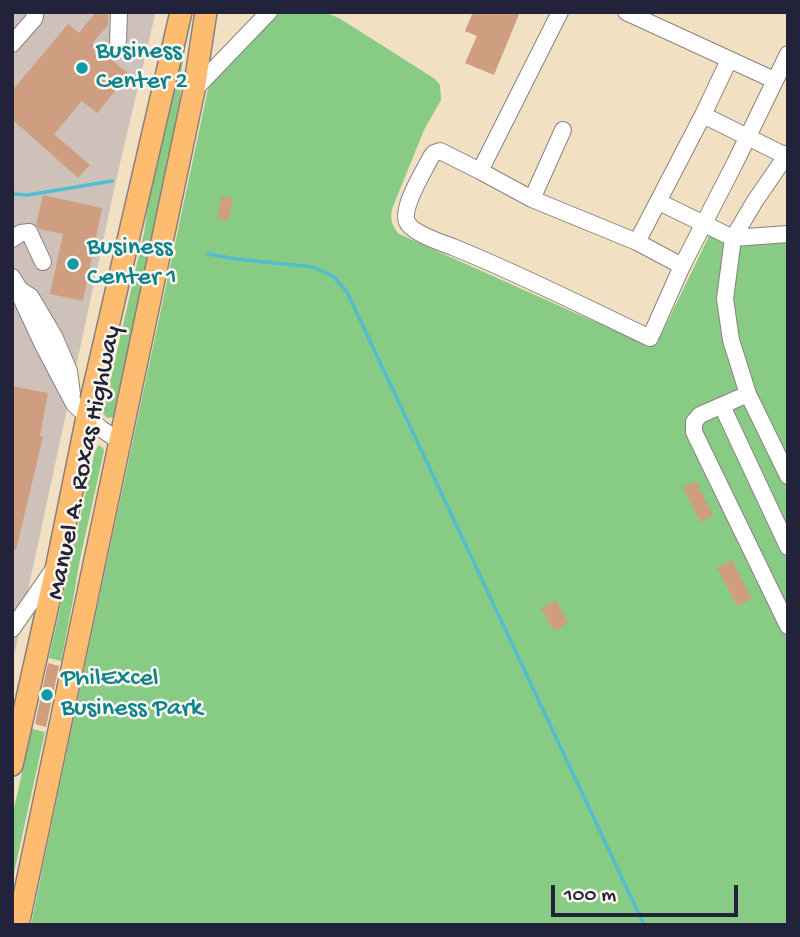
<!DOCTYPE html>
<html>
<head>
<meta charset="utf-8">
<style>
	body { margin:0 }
	#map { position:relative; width:800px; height:937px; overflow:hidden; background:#f1e0c2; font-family:"Gochi Hand",sans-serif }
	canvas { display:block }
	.frame { position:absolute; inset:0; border:14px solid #22223b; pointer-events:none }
	.scale { position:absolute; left:551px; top:885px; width:187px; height:32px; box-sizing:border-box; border:4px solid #22223b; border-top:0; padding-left:9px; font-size:21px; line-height:24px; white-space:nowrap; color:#22223b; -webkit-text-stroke:5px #fbf7ec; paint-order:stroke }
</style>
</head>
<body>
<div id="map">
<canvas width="800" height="937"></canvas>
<div class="frame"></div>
<div class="scale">100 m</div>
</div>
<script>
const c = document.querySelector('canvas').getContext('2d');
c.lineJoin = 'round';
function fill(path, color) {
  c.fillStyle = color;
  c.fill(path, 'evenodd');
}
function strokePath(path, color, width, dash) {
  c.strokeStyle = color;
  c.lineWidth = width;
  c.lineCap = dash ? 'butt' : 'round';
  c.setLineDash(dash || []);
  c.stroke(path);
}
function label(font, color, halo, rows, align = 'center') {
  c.font = font + ' "Gochi Hand",sans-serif';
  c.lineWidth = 5;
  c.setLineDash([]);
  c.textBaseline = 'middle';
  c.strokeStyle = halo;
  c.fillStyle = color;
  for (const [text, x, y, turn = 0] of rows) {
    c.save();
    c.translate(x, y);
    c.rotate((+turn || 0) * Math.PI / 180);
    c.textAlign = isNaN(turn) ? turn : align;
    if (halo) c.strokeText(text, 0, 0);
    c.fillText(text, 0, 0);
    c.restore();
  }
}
const industrial = new Path2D(`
	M12 12H155V15L117 176 12 665Z`);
const green = new Path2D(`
	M189 12H192L182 66 180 103 116 414 114 417 107 418 103 413 104 408 144 233 152 179Z
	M281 12H324L339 18 435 79 440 85 441 100 424 130 392 209C390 220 392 226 399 234L640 342C651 342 657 339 664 329L710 234 788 241V925H31C88 646 149 368 208 89L210 82 273 15Z
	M99 445 103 448 104 451 80 559 73 600 61 661 49 658 95 451Z
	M32 729 45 732 12 882V817Z`);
const stream = new Path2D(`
	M12 192 14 194 28 195 112 181
	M208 254 237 259 313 267 333 276 347 292 644 925`);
const building = new Path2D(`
	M96 12H108V25L92 44 129 74 97 113 82 101 54 134 90 165 78 178 12 119V91L68 24 79 33Z
	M473 12H520L494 75 465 63 477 36 465 31Z
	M43 195 102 208 83 301 50 294 63 234 39 229 36 225Z
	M222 196 233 199 228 221 217 218Z
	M12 386 48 393 40 436 43 437 16 550 12 549Z
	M696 481 713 516 700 522 683 487Z
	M732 560 752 599 737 606 717 568Z
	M556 600 568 623 554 631 541 608Z
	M48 663 59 666 46 727 35 724Z`);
const minor = new Path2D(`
	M560 12 480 171 532 199 637 242 682 266
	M626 12 774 80
	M118 41 119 12
	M12 44 34 19 35 16 34 12
	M194 90 269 12
	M703 115 788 157
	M788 153 755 201 733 238 725 299 731 340 748 394 788 476
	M480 171 440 151 434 153 431 157C424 171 401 207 407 222 412 233 442 243 453 247 520 274 585 307 650 338L682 266 735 163 788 54
	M532 199 563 130
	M659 202 733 238 788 234
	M12 239 21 233 29 232 43 262
	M637 242 703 115 729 60
	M12 277 20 290 22 300 42 343 74 404 100 428 119 441
	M22 291 31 297 54 336 69 371 72 394
	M748 394 700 415 694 422V432L788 626
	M722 406 788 547
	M12 629 53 570`);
const major = new Path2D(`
	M12 765 57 565 87 417 181 12
	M18 925 194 90 206 12`);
const markers = [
	[82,68,7,"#0f9aa8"],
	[73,264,7,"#0f9aa8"],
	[47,695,7,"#0f9aa8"]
];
const cultureNames = [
	["Business",96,53],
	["Center 2",96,83],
	["Business",87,249],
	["Center 1",87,279],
	["PhilExcel",61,680],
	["Business Park",61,710]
];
const streetNames = [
	["Manuel A. Roxas Highway",86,463,-78]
];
fill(industrial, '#cec1ba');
fill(green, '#87cb85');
strokePath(stream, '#52bdce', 3.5);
fill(building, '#cf9d80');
strokePath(minor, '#8a817e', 18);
strokePath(major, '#8a817e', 24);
strokePath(minor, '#fff', 16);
strokePath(major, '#febc70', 21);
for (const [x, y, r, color] of markers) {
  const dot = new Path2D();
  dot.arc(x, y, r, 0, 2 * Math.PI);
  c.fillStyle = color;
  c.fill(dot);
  strokePath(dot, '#fbf7ec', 2.5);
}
label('26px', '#0d838f', '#fbf7ec', cultureNames, 'left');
label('26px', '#22223b', '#fbf7ec', streetNames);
</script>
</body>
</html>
